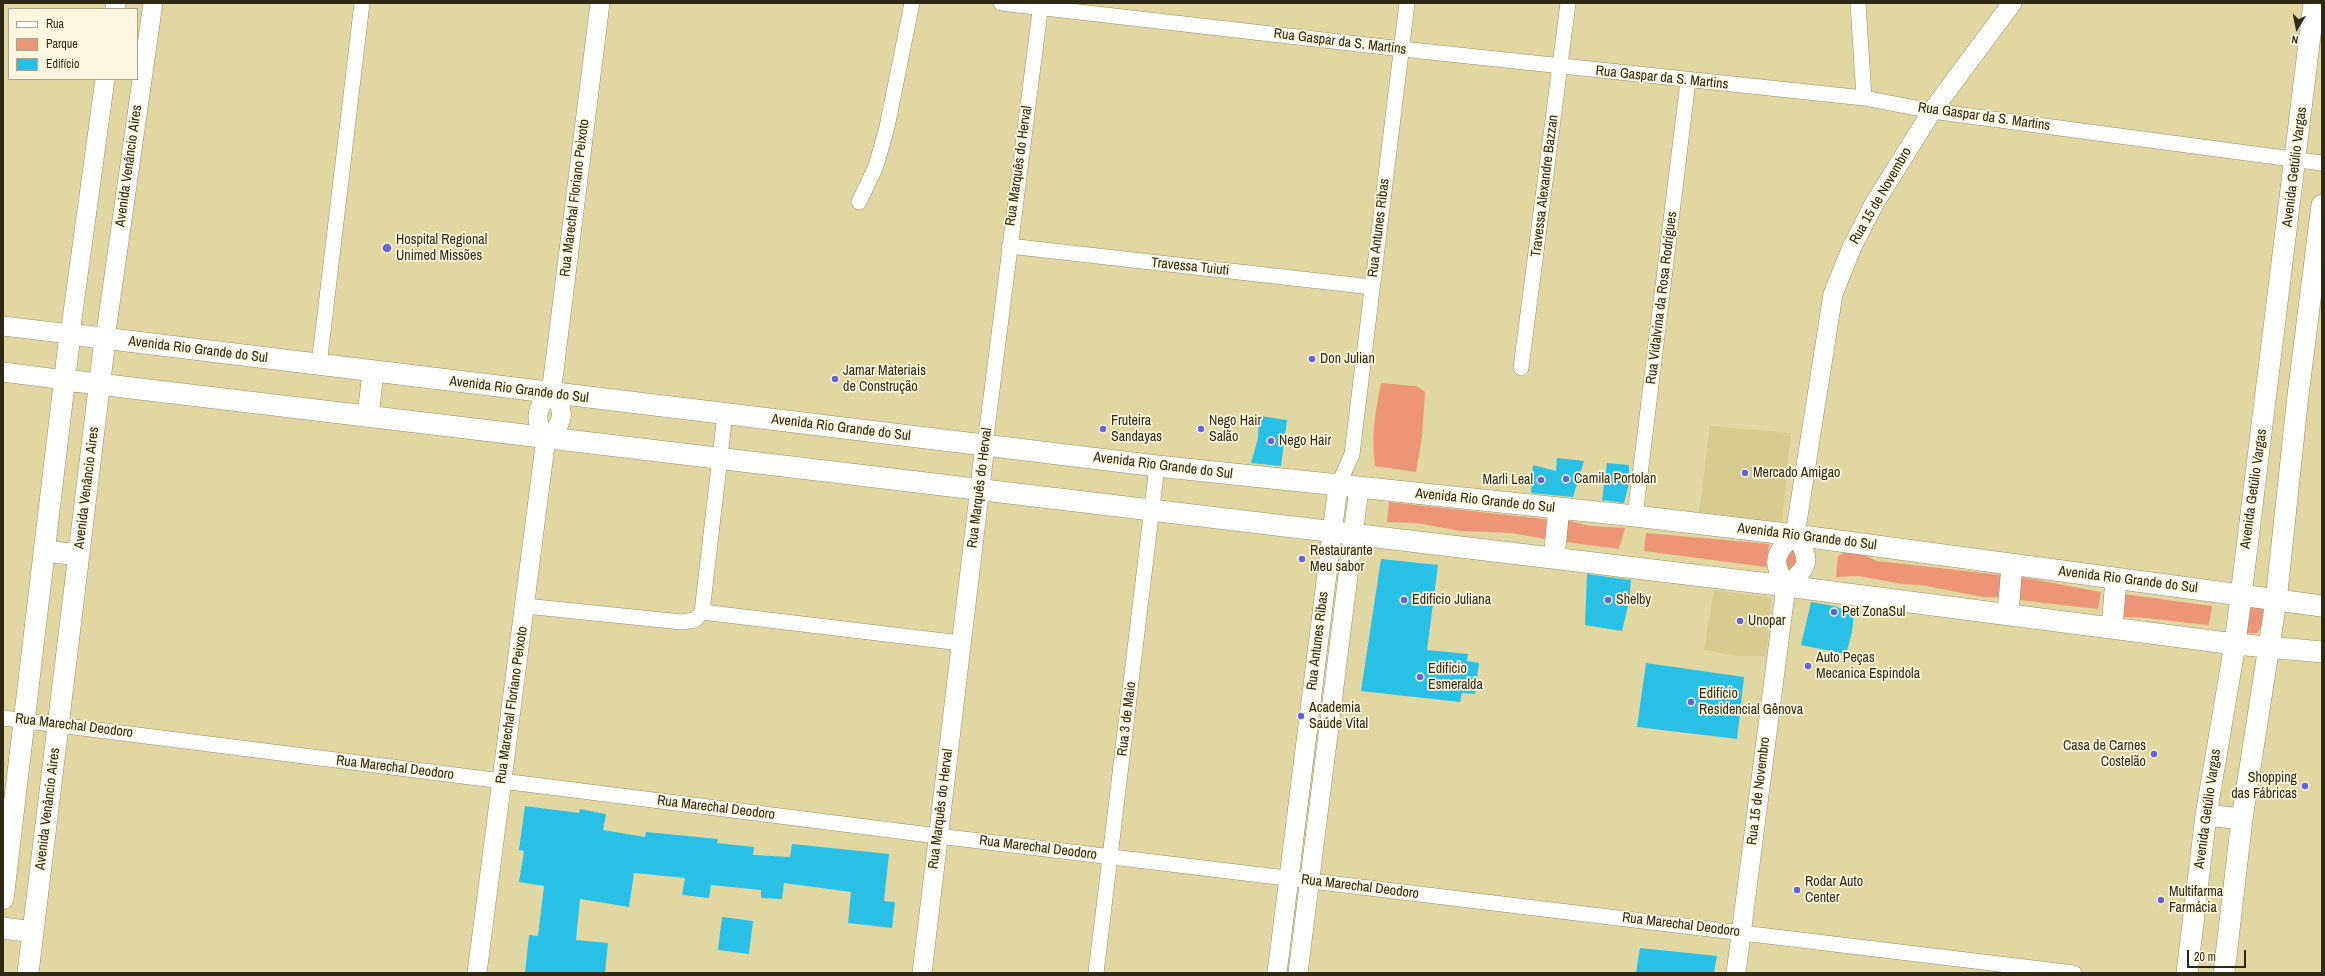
<!DOCTYPE html>
<html>
<head>
<meta charset="utf-8">
<style>
	body { margin:0 }
	#map { position:relative; width:2325px; height:976px; overflow:hidden; background:#e1d7a3; font-family:"Archivo Narrow",sans-serif }
	canvas { display:block }
	.frame { position:absolute; inset:0; border:4px solid #2d2915; pointer-events:none }
	.legend { position:absolute; left:8px; top:8px; width:130px; height:72px; box-sizing:border-box; background:#fcf7de; border:1px solid #a9a58e; margin:0; padding:5px 7px; list-style:none; font-size:12px; color:#2d2915 }
	.legend li { display:flex; align-items:center; gap:8px; height:20px }
	.legend b { width:20px; border:1px solid #a9a58e }
	.north { position:absolute; left:2277px; top:8px; width:40px; height:40px; -webkit-text-stroke:3px #fcf7de; paint-order:stroke; rotate:190deg; font-size:11px; font-weight:700; line-height:16px; text-align:center; color:#2d2915 }
	.north::after { content:''; display:block; margin:auto; width:14px; height:18px; background:#2d2915; clip-path:polygon(50% 0,100% 100%,50% 72%,0 100%) }
	.scale { position:absolute; left:2187px; top:950px; width:59px; height:18px; box-sizing:border-box; border:2px solid #2d2915; border-top:0; padding-left:5px; font-size:12px; line-height:14px; white-space:nowrap; color:#2d2915; -webkit-text-stroke:3px #fcf7de; paint-order:stroke }
</style>
</head>
<body>
<div id="map">
<canvas width="2325" height="976"></canvas>
<div class="frame"></div>
<ul class="legend">
<li><b style="height:5px;background:#fff"></b>Rua</li>
<li><b style="height:11px;background:#ed9579"></b>Parque</li>
<li><b style="height:11px;background:#28c1e5"></b>Edifício</li>
</ul>
<div class="north">N</div>
<div class="scale">20 m</div>
</div>
<script>
const c = document.querySelector('canvas').getContext('2d');
c.lineJoin = 'round';
function fill(path, color) {
  c.fillStyle = color;
  c.fill(path, 'evenodd');
}
function strokePath(path, color, width, dash) {
  c.strokeStyle = color;
  c.lineWidth = width;
  c.lineCap = dash ? 'butt' : 'round';
  c.setLineDash(dash || []);
  c.stroke(path);
}
function label(font, color, halo, rows, align = 'center') {
  c.font = font + ' "Archivo Narrow",sans-serif';
  c.lineWidth = 3.5;
  c.setLineDash([]);
  c.textBaseline = 'middle';
  c.strokeStyle = halo;
  c.fillStyle = color;
  for (const [text, x, y, turn = 0] of rows) {
    c.save();
    c.translate(x, y);
    c.rotate((+turn || 0) * Math.PI / 180);
    c.textAlign = isNaN(turn) ? turn : align;
    if (halo) c.strokeText(text, 0, 0);
    c.fillText(text, 0, 0);
    c.restore();
  }
}
const built = new Path2D(`
	M1710 426 1791 433 1782 522 1699 512Z
	M1714 590 1772 598 1766 656H1738L1704 650Z`);
const green = new Path2D(`
	M1381 383 1416 386 1425 392 1422 437 1416 472 1375 466C1371 438 1375 411 1381 383Z
	M1389 502 1553 520 1556 541 1512 533 1460 531 1417 523 1387 522Z
	M1562 519 1590 526 1625 528 1619 549 1559 541Z
	M1646 533 1769 544 1766 567 1644 551Z
	M1788 544 1798 549 1795 574 1782 569Z
	M1852 549 1877 561 2001 575 1998 597H1983L1921 585 1902 584 1859 576 1836 577 1838 556Z
	M2021 577 2101 592 2098 609 2019 600Z
	M2123 594 2212 606 2209 625C2180 623 2152 617 2124 617Z
	M2247 605 2262 606 2265 621 2257 633H2243Z`);
const building = new Path2D(`
	M1259 416 1287 420 1281 466 1251 463 1258 438Z
	M1557 458 1584 461 1573 497 1531 493 1533 465 1556 471Z
	M1607 463 1629 465V484L1624 503 1602 500Z
	M1381 559 1438 565 1427 650 1468 654 1467 661 1479 663 1475 694 1462 693 1460 702 1361 691Z
	M1587 574 1631 580 1629 602 1622 631 1585 625Z
	M1811 602 1834 606 1854 613 1852 632 1846 654 1801 645Z
	M1646 663 1744 677 1737 739 1637 727Z
	M525 806 579 813 580 809 606 814 603 830 645 837 646 832 718 839 717 843 754 847 753 855 790 857 792 844 889 854 884 901 895 902 892 928 848 923 851 892 784 883 782 899 761 898V890L711 885 709 898 682 895 685 878 634 873 629 907 580 899 576 940 608 943 605 973H525L529 935 538 936 544 886 519 882 524 851 519 850Z
	M722 917 753 921 749 954 718 950Z
	M1640 948 1717 956 1714 973H1636Z`);
const minor = new Path2D(`
	M1001 3 1402 49 1864 98 1932 111 2322 163
	M1858 3 1864 98
	M859 202 876 166 887 127 912 3
	M1009 246 1372 287
	M319 365 362 3
	M1521 368 1568 3
	M985 445 1041 3
	M1338 486 1352 454 1407 3
	M1635 516 1688 81
	M525 606 682 622 695 620 702 612 725 414
	M702 612 961 643
	M3 718 938 836 2074 973
	M1096 973 1157 466`);
const tertiary = new Path2D(`
	M115 9 116 3
	M3 326 70 334 105 79
	M105 339 153 3
	M3 372 65 380
	M546 438C564 425 567 409 551 394
	M1786 586C1809 567 1812 560 1795 535
	M477 973 546 438C534 422 535 407 551 394L600 3
	M922 973 985 445
	M1277 973 1338 486
	M1298 973 1359 488
	M1736 973 1786 586C1772 562 1773 553 1795 535L1833 294 1852 247 1874 204 1932 111 2012 3`);
const secondary = new Path2D(`
	M65 380 1786 586 2235 644 2322 652
	M368 416 373 372
	M44 551 79 555
	M1554 558 1559 508
	M2008 613 2012 565
	M2112 627 2116 579
	M2206 815 2242 819
	M3 899 70 334 1157 466 1635 516 1795 535 2322 606
	M3 928 33 932
	M28 973 105 339
	M2187 973 2206 815 2235 644 2314 3
	M2224 973 2242 819 2276 601 2298 395 2322 205`);
const markers = [
	[387,248,5,"#6364dd"],
	[1312,359,4,"#6364dd"],
	[835,379,4,"#6364dd"],
	[1103,429,4,"#6364dd"],
	[1201,429,4,"#6364dd"],
	[1271,441,4,"#6364dd"],
	[1745,473,4,"#6364dd"],
	[1566,479,4,"#6364dd"],
	[1541,480,4,"#6364dd"],
	[1302,559,4,"#6364dd"],
	[1404,600,4,"#6364dd"],
	[1608,600,4,"#6364dd"],
	[1834,612,4,"#6364dd"],
	[1740,621,4,"#6364dd"],
	[1808,666,4,"#6364dd"],
	[1420,677,4,"#6364dd"],
	[1691,702,4,"#6364dd"],
	[1301,716,4,"#6364dd"],
	[2154,754,4,"#6364dd"],
	[2305,786,4,"#6364dd"],
	[1797,890,4,"#6364dd"],
	[2161,900,4,"#6364dd"]
];
const streetNames = [
	["Rua Gaspar da S. Martins",1340,42,7],
	["Rua Gaspar da S. Martins",1662,78,6],
	["Rua Gaspar da S. Martins",1984,117,8],
	["Avenida Venâncio Aires",129,166,-82],
	["Rua Marquês do Herval",1019,166,-82],
	["Avenida Getúlio Vargas",2295,167,-83],
	["Travessa Alexandre Bazzan",1545,186,-83],
	["Rua 15 de Novembro",1881,196,-60],
	["Rua Marechal Floriano Peixoto",575,198,-83],
	["Rua Antunes Ribas",1379,228,-83],
	["Travessa Tuiuti",1190,267,6],
	["Rua Vidalvina da Rosa Rodrigues",1662,298,-83],
	["Avenida Rio Grande do Sul",198,350,7],
	["Avenida Rio Grande do Sul",519,390,7],
	["Avenida Rio Grande do Sul",841,428,7],
	["Avenida Rio Grande do Sul",1163,466,7],
	["Avenida Venâncio Aires",87,488,-83],
	["Rua Marquês do Herval",980,488,-83],
	["Avenida Getúlio Vargas",2254,489,-82],
	["Avenida Rio Grande do Sul",1485,501,6],
	["Avenida Rio Grande do Sul",1807,537,7],
	["Avenida Rio Grande do Sul",2128,580,7],
	["Rua Antunes Ribas",1318,641,-83],
	["Rua Marechal Floriano Peixoto",512,705,-82],
	["Rua 3 de Maio",1127,719,-83],
	["Rua Marechal Deodoro",74,726,7],
	["Rua Marechal Deodoro",395,768,7],
	["Rua 15 de Novembro",1759,791,-83],
	["Rua Marechal Deodoro",716,808,7],
	["Avenida Venâncio Aires",48,809,-83],
	["Rua Marquês do Herval",941,809,-83],
	["Avenida Getúlio Vargas",2208,809,-82],
	["Rua Marechal Deodoro",1038,848,7],
	["Rua Marechal Deodoro",1360,887,7],
	["Rua Marechal Deodoro",1681,925,7]
];
const poiNames = [
	["Hospital Regional",396,240],
	["Unimed Missões",396,256],
	["Don Julian",1320,359],
	["Jamar Materiais",843,371],
	["de Construção",843,387],
	["Fruteira",1111,421],
	["Sandayas",1111,437],
	["Nego Hair",1209,421],
	["Salão",1209,437],
	["Nego Hair",1279,441],
	["Mercado Amigao",1753,473],
	["Camila Portolan",1574,479],
	["Marli Leal",1533,480,"right"],
	["Restaurante",1310,551],
	["Meu sabor",1310,567],
	["Edifício Juliana",1412,600],
	["Shelby",1616,600],
	["Pet ZonaSul",1842,612],
	["Unopar",1748,621],
	["Auto Peças",1816,658],
	["Mecanica Espindola",1816,674],
	["Edifício",1428,669],
	["Esmeralda",1428,685],
	["Edifício",1699,694],
	["Residencial Gênova",1699,710],
	["Academia",1309,708],
	["Saúde Vital",1309,724],
	["Casa de Carnes",2146,746,"right"],
	["Costelão",2146,762,"right"],
	["Shopping",2297,778,"right"],
	["das Fábricas",2297,794,"right"],
	["Rodar Auto",1805,882],
	["Center",1805,898],
	["Multifarma",2169,892],
	["Farmácia",2169,908]
];
fill(built, '#d7cc90');
fill(green, '#ed9579');
fill(building, '#28c1e5');
strokePath(minor, '#968d5c', 16);
strokePath(tertiary, '#968d5c', 20);
strokePath(secondary, '#968d5c', 22);
strokePath(minor, '#fff', 15);
strokePath(tertiary, '#fff', 19);
strokePath(secondary, '#fff', 21);
for (const [x, y, r, color] of markers) {
  const dot = new Path2D();
  dot.arc(x, y, r, 0, 2 * Math.PI);
  c.fillStyle = color;
  c.fill(dot);
  strokePath(dot, '#fcf7de', 1.5);
}
label('14px', '#2d2915', '#fcf7de', streetNames);
label('14px', '#2d2915', '#fcf7de', poiNames, 'left');
</script>
</body>
</html>
